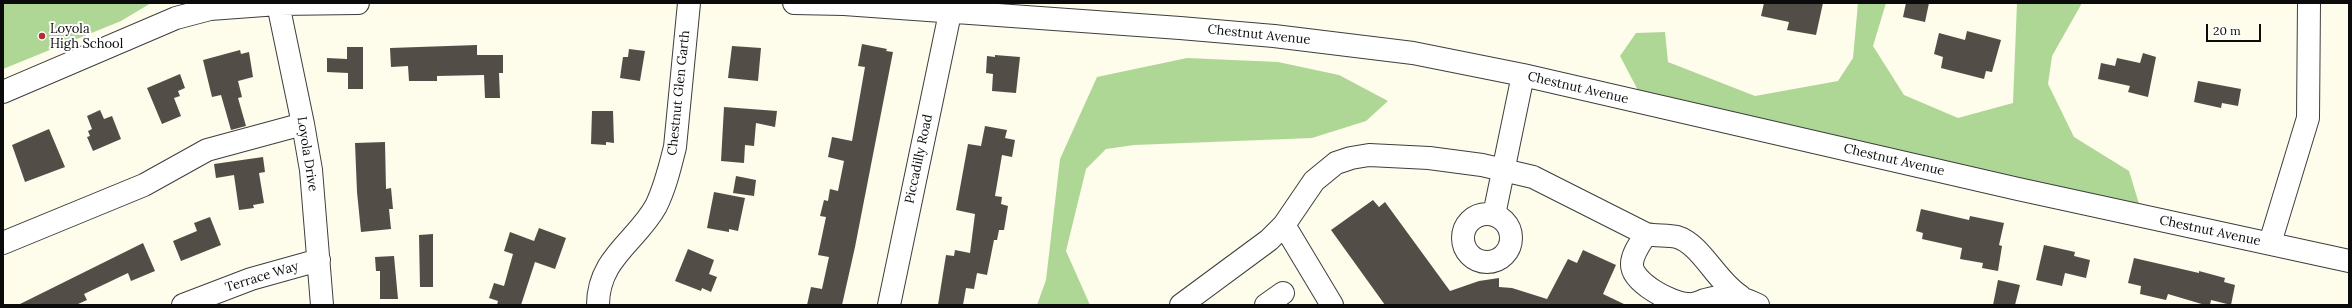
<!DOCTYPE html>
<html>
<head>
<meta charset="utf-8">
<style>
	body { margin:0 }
	#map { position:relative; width:2352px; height:308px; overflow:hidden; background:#fefcea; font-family:Lora,serif }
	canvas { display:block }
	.frame { position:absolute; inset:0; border:4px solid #0b0b0b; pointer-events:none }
	.scale { position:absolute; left:2206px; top:24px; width:55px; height:18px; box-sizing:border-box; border:2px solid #0b0b0b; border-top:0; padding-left:5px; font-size:12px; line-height:14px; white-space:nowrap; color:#0b0b0b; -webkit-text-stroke:3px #fff; paint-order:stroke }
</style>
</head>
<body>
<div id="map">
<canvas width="2352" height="308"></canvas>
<div class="frame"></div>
<div class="scale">20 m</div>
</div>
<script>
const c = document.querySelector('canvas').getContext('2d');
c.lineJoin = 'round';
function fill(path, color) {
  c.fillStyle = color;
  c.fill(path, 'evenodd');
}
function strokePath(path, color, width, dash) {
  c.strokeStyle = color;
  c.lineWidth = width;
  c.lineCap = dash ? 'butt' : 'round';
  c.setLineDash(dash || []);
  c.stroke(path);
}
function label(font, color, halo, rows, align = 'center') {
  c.font = font + ' Lora,serif';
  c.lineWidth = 4;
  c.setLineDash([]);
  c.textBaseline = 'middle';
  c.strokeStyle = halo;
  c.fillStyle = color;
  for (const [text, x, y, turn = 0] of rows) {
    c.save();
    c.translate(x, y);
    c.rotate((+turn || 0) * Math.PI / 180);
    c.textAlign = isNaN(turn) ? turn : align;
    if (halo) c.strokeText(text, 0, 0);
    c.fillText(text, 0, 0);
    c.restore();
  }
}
const forest = new Path2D(`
	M3 3H151L121 21 3 69Z
	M1858 3H1886L1873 46 1904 95 1958 118 2013 103 2017 3H2082L2052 56 2048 84 2074 137 2129 171 2140 207 1641 96 1620 56 1636 33 1665 32 1668 62 1755 96 1838 81 1853 58Z
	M1187 58 1278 62 1339 75 1388 101 1366 121 1312 138 1134 145 1106 149 1086 169 1066 251 1090 305H1037L1046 280 1060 159 1097 77Z`);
const building = new Path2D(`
	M1764 3H1823L1816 35 1787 30 1789 22 1761 16Z
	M1906 3H1929L1925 22 1903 17Z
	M1967 31 2001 40 1992 72 1986 71 1984 79 1941 68 1943 57 1934 54 1939 33 1965 40Z
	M862 44 887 49 886 51 893 52 855 247 842 305H807L811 287 822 289 829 257 818 255 826 217 820 216 824 200 828 201 830 189 838 191 844 161 828 157 832 137 852 141 865 67 858 66Z
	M477 45V55H503V73H499L500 98H485L484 75 437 76V81H409L408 66 391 67 390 48Z
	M732 46 761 48 758 81 728 78Z
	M347 47H363V89H348V73L327 72V58L347 59Z
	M629 49 645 51 640 81 620 78 623 57H628Z
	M240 50 241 54 249 52 253 77 238 81 242 97 238 98 246 126 231 130 221 95 212 97 203 60Z
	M2143 53 2156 57 2148 97 2128 92 2130 86 2098 79 2101 63 2115 66 2117 58 2140 63Z
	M995 55 1020 57 1016 93 992 91 993 74 986 73 987 56 995 57Z
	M180 74 185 88 178 91 180 96 174 98 181 116 162 124 147 88Z
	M2198 81 2241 89 2238 106 2222 103 2221 108 2194 102Z
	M724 107 777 111 775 127 756 123 754 146 745 145 744 163 721 161Z
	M100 110 104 119 112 116 121 139 93 151 87 137 90 136 88 131 92 129 87 116Z
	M592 111H613L614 143 606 142V145L591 144Z
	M985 126 1007 130 1005 138 1015 140 1012 157 1002 155 995 196 1002 197 1001 204 1008 206 1004 230H999L997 240H994L987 275 977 273 974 289 966 288 963 305H938L946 255 954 256 955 250 970 253 975 214 956 210 968 144 981 146Z
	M49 129 65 167 25 182 12 145Z
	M385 142 386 189 391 188 393 209H389L391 229 361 232 357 192 355 143Z
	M263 157 265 172 259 173 264 203 253 205 254 208 239 210 234 175 216 178 214 164Z
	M736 176 756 180 754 196 733 193Z
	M714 192 745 198 738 231 729 229V232L707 228Z
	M1373 200 1379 207 1385 202 1450 291 1479 281 1499 278V287L1512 288 1547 299 1568 259 1577 263 1583 250 1616 265 1603 294 1626 305H1385L1331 230Z
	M1921 209 1969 220 1970 216 2004 223 1999 245 2002 246 1998 271 1982 268 1983 263 1960 259 1962 248 1922 239 1923 233 1916 231Z
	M210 217 221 245 181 261 173 241 197 231 194 223Z
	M539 228 566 238 555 269 535 262 521 305H497L498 301 489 298 494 283 504 286 513 254 504 251 510 232 534 241Z
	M433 234V287H420L419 235Z
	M143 243 155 271 131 281 128 273 84 294 87 300 76 305H18Z
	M2044 245 2075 252 2074 256 2090 260 2086 278 2065 273 2062 286 2036 280Z
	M688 249 714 260 709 274 717 277 711 292 702 288 701 291 675 281Z
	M394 256 398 299H380V271H376L375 257Z
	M2134 258 2199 273V271L2225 278 2224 282 2235 285 2231 305 2211 300 2210 305H2205L2168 294 2166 300 2140 294 2141 286 2128 283Z
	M1998 280 2020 285 2015 305H1993Z`);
const minor = new Path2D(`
	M794 3 844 4 1180 28 1274 36 1413 53 1523 75 2018 189 2349 261
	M278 4 303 124 311 170 322 305
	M3 92 176 18 210 9 278 4 358 3
	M1463 238a24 24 0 1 1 48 0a24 24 0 1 1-48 0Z
	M1494 215 1523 75
	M1284 225 1332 305
	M1646 234C1641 242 1632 254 1632 264 1631 282 1672 304 1688 304 1695 305 1699 302 1705 300 1728 294 1737 295 1758 305
	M3 243 144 185 207 150 303 124
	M2270 243 2308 118 2309 3
	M183 305 251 279 319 260
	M598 305C598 258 637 241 656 206 665 188 670 167 675 147L689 3
	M889 305 950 13
	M1181 305 1269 240 1284 225 1314 181 1336 163 1351 158 1369 155 1429 158 1482 165 1533 177 1646 234C1655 236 1668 235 1677 237 1701 244 1716 281 1740 296
	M1266 305 1283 293`);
const markers = [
	[42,36,4,"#b52e29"]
];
const poiNames = [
	["Loyola",50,29],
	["High School",50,44]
];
const streetNames = [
	["Chestnut Avenue",1259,35,6],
	["Chestnut Avenue",1578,88,13],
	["Chestnut Glen Garth",679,93,-84],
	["Loyola Drive",307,154,81],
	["Piccadilly Road",919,159,-78],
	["Chestnut Avenue",1894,160,13],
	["Chestnut Avenue",2210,231,12],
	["Terrace Way",262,277,-17]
];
fill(forest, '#aed796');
fill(building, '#534d48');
strokePath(minor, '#3e3e3e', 24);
strokePath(minor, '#fff', 22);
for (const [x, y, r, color] of markers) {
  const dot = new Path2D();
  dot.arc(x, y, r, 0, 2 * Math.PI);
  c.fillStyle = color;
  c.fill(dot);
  strokePath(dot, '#fff', 1.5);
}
label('13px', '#0b0b0b', '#fff', poiNames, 'left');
label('13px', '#0b0b0b', '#fff', streetNames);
</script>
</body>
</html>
